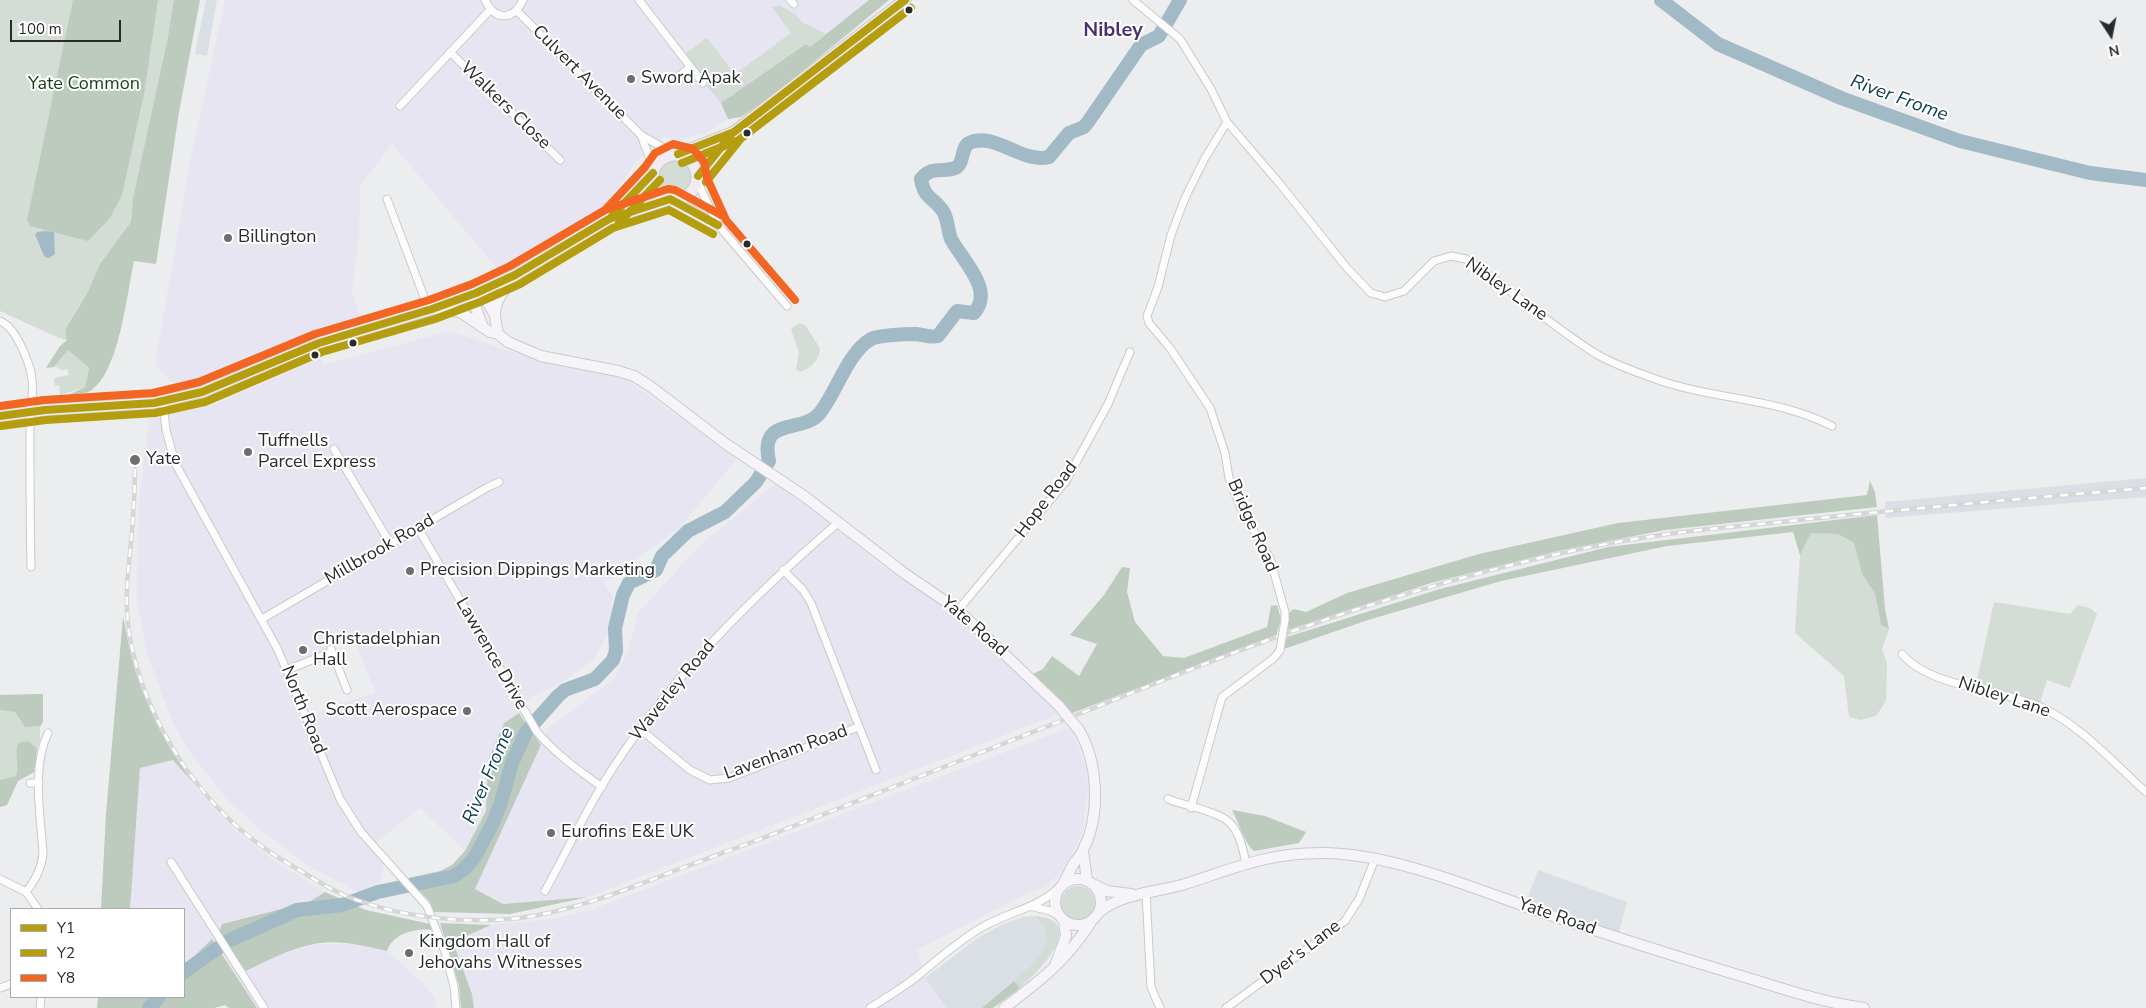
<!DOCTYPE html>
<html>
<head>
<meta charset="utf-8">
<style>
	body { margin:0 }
	#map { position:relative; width:2146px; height:1008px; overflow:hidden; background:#ebedef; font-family:"Nunito Sans",sans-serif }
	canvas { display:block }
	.legend { position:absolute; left:10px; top:908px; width:175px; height:90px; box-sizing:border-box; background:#fff; border:1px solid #a9aaab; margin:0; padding:6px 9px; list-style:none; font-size:15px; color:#292a2c }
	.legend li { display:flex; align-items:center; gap:10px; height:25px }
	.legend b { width:25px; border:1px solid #a9aaab }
	.north { position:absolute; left:2086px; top:10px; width:50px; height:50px; -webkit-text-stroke:4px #fff; paint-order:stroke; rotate:169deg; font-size:14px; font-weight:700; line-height:20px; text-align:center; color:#292a2c }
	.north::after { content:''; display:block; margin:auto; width:18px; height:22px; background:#292a2c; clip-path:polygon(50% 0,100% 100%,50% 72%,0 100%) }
	.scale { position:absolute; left:10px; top:20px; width:111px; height:22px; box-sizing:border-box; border:2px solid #292a2c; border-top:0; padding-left:6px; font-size:15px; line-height:18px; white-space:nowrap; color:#292a2c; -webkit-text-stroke:4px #fff; paint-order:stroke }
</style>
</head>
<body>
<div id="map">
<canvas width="2146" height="1008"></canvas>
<ul class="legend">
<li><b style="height:6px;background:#b49e0f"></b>Y1</li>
<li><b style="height:6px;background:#b49e0f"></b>Y2</li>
<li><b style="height:6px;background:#f26522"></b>Y8</li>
</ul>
<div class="north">N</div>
<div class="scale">100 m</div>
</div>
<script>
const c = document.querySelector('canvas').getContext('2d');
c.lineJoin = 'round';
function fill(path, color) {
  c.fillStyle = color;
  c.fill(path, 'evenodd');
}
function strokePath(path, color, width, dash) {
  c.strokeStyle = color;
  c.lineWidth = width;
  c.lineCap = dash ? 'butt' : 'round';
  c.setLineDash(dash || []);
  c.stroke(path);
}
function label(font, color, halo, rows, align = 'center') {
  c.font = font + ' "Nunito Sans",sans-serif';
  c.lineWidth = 4;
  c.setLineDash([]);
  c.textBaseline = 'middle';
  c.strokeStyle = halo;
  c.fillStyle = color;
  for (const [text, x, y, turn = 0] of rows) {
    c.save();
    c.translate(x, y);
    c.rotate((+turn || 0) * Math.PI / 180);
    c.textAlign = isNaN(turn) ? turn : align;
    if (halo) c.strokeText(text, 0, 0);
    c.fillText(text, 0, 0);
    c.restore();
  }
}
const built = new Path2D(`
	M206 0H217L207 56 195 54Z
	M2146 478V497L1886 518 1885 502Z
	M1538 870 1627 902 1619 932 1527 900Z
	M1034 916 1040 922 1048 937V943L1041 955 1014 981 982 1008H946L925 978 975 940 999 926 1023 917Z`);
const industrial = new Path2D(`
	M225 0H869L810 47 806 44 725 115 728 119 705 133 677 140 664 137 637 160 598 218 501 273 392 144 360 186 359 234 352 292 361 319 220 378 175 383 166 377 155 365 189 167Z
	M450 331 549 364 608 375 629 381 737 459 679 528 604 583 613 597 607 635 593 660 562 682 529 699 519 713 504 723 488 760 486 811 465 851 420 808 370 847 384 864 379 888 360 893 314 869 265 834 227 799 191 754 172 721 147 653 137 601 138 510 149 418 211 406 320 358 323 365ZM345 629 358 649 375 692 331 707 311 716 292 663 325 650 321 639Z
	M775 484 821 516 885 568 932 598 1061 713 588 897 503 904 475 889 548 729 615 678 628 651 638 613 700 545Z
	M1071 727 1086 767 1088 789 1083 829 1075 849 1061 872 1047 886 1028 893 917 950 925 978 946 1008H474L472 994 453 942 491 925 552 919 593 909Z
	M174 760 214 809 235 830 276 862 325 892 309 902 222 924 246 971 276 956 316 944H354L387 951 423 983 435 999 437 1008H257L213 939 184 966V909H130L140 768Z`);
const green = new Path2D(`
	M0 0H188L114 355 57 337 0 311Z
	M779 5 795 14 802 22 826 34 810 47 806 44 721 103 682 56 707 38 735 74 791 33 772 7Z
	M658 177a17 17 0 1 1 34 0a17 17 0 1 1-34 0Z
	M800 323 805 325 820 348C819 361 811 368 800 372L796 370 799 352 791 330 794 326Z
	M68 350 89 368 85 387 60 395 59 386H55L54 378 69 375 67 369 61 370 55 366Z
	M1811 532 1838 534 1854 543 1862 574 1875 594 1881 625 1889 629 1882 649 1887 663 1886 701 1876 716 1861 720 1849 717 1844 676 1795 633 1800 555Z
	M1994 602 2070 614 2078 605 2090 608 2097 614 2070 688 2047 680 2040 703 1976 685Z
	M43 694V722L40 727V742L37 748 34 772 18 781 7 805 0 807V695Z
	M1061 903a17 17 0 1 1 34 0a17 17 0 1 1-34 0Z
	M1034 916C1090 920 1039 972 1020 988L1014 981C1034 961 1063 943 1034 916Z`);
const forest = new Path2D(`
	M73 0H158L144 94 122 195 110 218 88 241 30 226 27 220Z
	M174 0H200L179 112 156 264 134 261C127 293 119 374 90 391 85 394 74 394 68 395L85 387 89 368 68 350 54 367 46 368 60 346 67 340 65 330 87 294 100 264 131 222 133 199 168 37Z
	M869 0H889L771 97 741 117 728 119 721 103 806 44 810 47Z
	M1870 481 1875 492 1877 507 1665 530 1558 551 1431 583 1288 630 1289 613 1294 609 1306 612 1347 593 1479 554 1618 523 1867 495Z
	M1877 515 1885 609 1889 629 1881 625 1875 594 1862 574 1854 543 1838 534 1811 533 1800 555 1793 532 1667 546 1501 581 1368 620 1284 649 1287 637 1440 589 1608 547Z
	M1122 567 1130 568 1127 592 1135 622 1163 656 1184 658 1267 627 1271 606 1277 605 1281 619 1276 636 1072 713 1033 674 1043 669 1052 656 1079 676 1097 644 1070 635 1104 595Z
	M123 617C127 635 130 653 135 670 148 712 169 749 194 784L173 760 140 768 130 909H101L106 814Z
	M43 694V722L40 726 25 727 15 712 0 710V695Z
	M519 713 541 745 475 889 503 904 588 897 510 914 434 912 430 902 408 878 440 871 452 865 465 851 486 811 488 760 504 723Z
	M28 741 37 748 34 772 18 781 7 805 0 807V780L16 776C20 765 14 754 18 743Z
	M1232 810 1265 816 1306 832 1299 843 1254 851C1245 844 1238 821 1232 810Z
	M325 892 366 910 430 924 432 930C416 928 393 933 387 951 364 946 338 939 314 944 290 949 268 960 246 971L219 932 222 924 309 902Z
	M440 923 491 925 453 942 472 994 474 1008H461L459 985Z
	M212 939 257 1008H229L225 1005 214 1008H97L98 997H184V966Z
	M1014 981 1020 988 993 1008H982Z`);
const water = new Path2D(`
	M45 231 54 232 55 254 49 258 45 257C41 251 39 242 35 235L37 232Z`);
const river = new Path2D(`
	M1661 0 1718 44 1841 98 1960 141 2090 173 2146 180
	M184 972 228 941 297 910 342 905 378 892 454 876 464 869 474 858 493 823 501 802 512 763 526 732 558 696 565 690 595 679 613 660 616 651 615 628 623 595 629 583 656 570 662 556 688 531 725 512 756 482 769 461C759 416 801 434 819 414 836 394 847 353 871 339 878 335 907 334 916 334 925 335 930 338 938 336L957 311 974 313C995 290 962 260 951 239 948 231 948 221 944 213 936 198 924 200 921 179 932 164 946 174 957 167 964 162 961 148 969 143 995 131 1022 164 1049 157L1069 133 1084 127 1088 122 1141 45 1159 36 1180 0
	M149 1008 159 997`);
const minor = new Path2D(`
	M485 0C495 21 513 21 523 0
	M639 0 703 83
	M790 0 794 4
	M1133 0 1180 39 1211 89 1227 122 1280 184 1347 268 1371 293 1385 297 1404 291 1434 261 1451 256 1466 259C1511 289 1552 327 1598 355 1614 364 1633 371 1650 377 1709 400 1776 397 1832 426
	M517 11 641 135 674 154
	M450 52 560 160
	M678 77 690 67
	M400 106 490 10
	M1227 122 1205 158 1185 198 1171 235 1158 287 1147 316 1149 323 1170 348 1210 408 1225 453 1229 478 1242 511 1270 558 1285 612V620
	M641 135 654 170
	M697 181 718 225 787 306
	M387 199 429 310
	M673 199 718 225
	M0 321C16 327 30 363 32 379 34 394 30 410 30 425 30 472 30 520 31 567
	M163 401 166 430 175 463 278 650 340 799 361 832 427 906 445 952 454 986 456 1008
	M334 449 390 543
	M418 528 537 732C556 754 578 770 602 787
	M783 570 803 590 811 603 876 770
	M958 610 1066 481 1108 404 1130 352
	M262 619 488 487 499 482
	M331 649 347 690
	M1902 654C1930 688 2003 689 2043 708 2081 726 2115 764 2146 792
	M287 670 332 652
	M640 729 690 770 710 780 729 778 858 727
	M30 783H39
	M1168 799C1185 806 1218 811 1230 823 1240 833 1243 850 1246 863
	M1191 808 1222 697 1274 658 1280 650
	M171 862 264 1008
	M0 879 26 892 38 909
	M545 891C564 856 581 821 601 787 663 685 749 599 839 522
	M26 892C35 880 41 870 43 854 41 816 31 769 48 733
	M1146 893 1151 987 1160 1008
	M1030 906 1050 911 1059 916
	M0 988 11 984
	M40 1008 41 997
	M870 1008C885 998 901 989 915 978 936 961 956 943 979 929 1005 913 1035 909 1058 889
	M1226 1008 1345 921 1359 899 1375 859`);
const secondary = new Path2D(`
	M434 309 460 312 490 332 498 334 508 342 541 356 618 371 634 376 650 386 726 444 804 496 904 573 958 610 1059 706
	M483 327C479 316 472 304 476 293L483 295 495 315
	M498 334C497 327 495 320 495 314 495 299 507 287 515 275
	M1083 851 1087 881
	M1055 902a23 23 0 1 1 46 0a23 23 0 1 1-46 0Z
	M1063 884C1067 877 1070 870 1074 863 1077 859 1081 855 1083 850 1101 816 1098 762 1079 730
	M1095 885 1107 891 1131 894
	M1098 913C1123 892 1156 893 1185 884 1235 868 1270 852 1325 853 1390 854 1469 886 1530 908 1595 931 1662 952 1728 972 1773 985 1818 1002 1864 1008
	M1056 963 1066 936 1064 921
	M1004 1008C1040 981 1067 960 1091 922`);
const primary = new Path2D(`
	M678 154 734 132 905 0
	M653 177a22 22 0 1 1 44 0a22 22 0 1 1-44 0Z
	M698 176 731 136
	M612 217 653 173
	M0 416 45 410 154 403 202 392 319 343 432 309 476 293 515 275 609 219 670 199`);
const rail = new Path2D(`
	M135 469C135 485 134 501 133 517 131 553 124 588 128 624 136 690 171 757 216 806 240 832 270 854 301 871 318 882 335 892 354 899 405 918 466 924 520 918 572 911 620 892 669 873 714 856 759 840 804 822 901 784 997 746 1094 708 1183 672 1273 636 1364 607 1463 576 1565 548 1668 534 1711 528 1755 525 1799 520 1915 508 2030 498 2146 488`);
const minorBridge = new Path2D(`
	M1280 650 1285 620`);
const secondaryBridge = new Path2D(`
	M1059 706 1079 730`);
const bus1 = new Path2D(`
	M678 154 734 132 905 0
	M698 176 731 135
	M612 216 653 173
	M0 416 45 410 154 403 202 392 319 343 432 309 476 293 515 275 609 219 670 199 718 225`);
const bus2 = new Path2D(`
	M682 163 739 140 911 8
	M706 182 739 141
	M619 223 660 180
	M1 426 46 420 155 413 205 402 322 352 435 319 480 302 520 284 613 228 669 210 713 234`);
const bus3 = new Path2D(`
	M606 209 645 167 655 153 673 144 693 149 704 162 707 178 726 220 795 300
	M0 406 44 400 153 393 199 382 315 334 429 300 472 284 510 266 605 210 668 189 675 190 723 216`);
const markers = [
	[909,10,4.5,"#292a2c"],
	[631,79,5,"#6d6e70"],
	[747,133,4.5,"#292a2c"],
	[228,238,5,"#6d6e70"],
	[747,244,4.5,"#292a2c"],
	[353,343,4.5,"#292a2c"],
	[315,355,4.5,"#292a2c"],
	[248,452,5,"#6d6e70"],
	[135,460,6,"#6d6e70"],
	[410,571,5,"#6d6e70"],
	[303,650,5,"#6d6e70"],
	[467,711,5,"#6d6e70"],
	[551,833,5,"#6d6e70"],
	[409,953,5,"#6d6e70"]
];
const streetNames = [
	["Culvert Avenue",579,73,45],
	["Walkers Close",505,106,44],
	["Nibley Lane",1506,290,35],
	["Hope Road",1047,500,-53],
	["Bridge Road",1252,526,66],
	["Millbrook Road",380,550,-30],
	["Yate Road",974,627,41],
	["Lawrence Drive",491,654,60],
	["Waverley Road",673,691,-51],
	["Nibley Lane",2004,698,18],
	["North Road",303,710,68],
	["Lavenham Road",786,753,-20],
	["Yate Road",1557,917,19],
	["Dyer's Lane",1301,953,-37]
];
const poiNames = [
	["Sword Apak",641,79],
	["Billington",238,238],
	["Tuffnells",258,442],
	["Parcel Express",258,463],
	["Yate",146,460],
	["Precision Dippings Marketing",420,571],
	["Christadelphian",313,640],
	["Hall",313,661],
	["Scott Aerospace",457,711,"right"],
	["Eurofins E&E UK",561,833],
	["Kingdom Hall of",419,943],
	["Jehovahs Witnesses",419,964]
];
const parkNames = [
	["Yate Common",84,85]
];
const waterNames = [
	["River Frome",1899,99,20],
	["River Frome",489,776,-67]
];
const quarterNames = [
	["Nibley",1113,31]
];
fill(built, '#dadfe5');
fill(industrial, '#e7e5f2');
fill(green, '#d4ddd5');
fill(forest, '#bdcabe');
fill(water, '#a2bac6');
strokePath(river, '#a2bac6', 14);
strokePath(minor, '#c8cacb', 9);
strokePath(secondary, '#c8cacb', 12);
strokePath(primary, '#c9cacb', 13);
strokePath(minor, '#fcfcfd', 7);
strokePath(secondary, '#f6f4f8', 10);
strokePath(primary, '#f1ebf3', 11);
strokePath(rail, '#d6d6d6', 4.5);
strokePath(rail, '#fff', 2.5, [8]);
strokePath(minorBridge, '#c8cacb', 9, []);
strokePath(secondaryBridge, '#c8cacb', 12, []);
strokePath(minorBridge, '#fcfcfd', 7);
strokePath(secondaryBridge, '#f6f4f8', 10);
strokePath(bus1, '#b49e0f', 8);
strokePath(bus2, '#b49e0f', 8);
strokePath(bus3, '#f26522', 8);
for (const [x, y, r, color] of markers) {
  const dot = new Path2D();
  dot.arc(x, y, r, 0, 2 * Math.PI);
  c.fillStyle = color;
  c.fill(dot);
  strokePath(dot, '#fff', 2);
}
label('18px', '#292a2c', '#fff', streetNames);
label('18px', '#292a2c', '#fff', poiNames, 'left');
label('18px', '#1d401c', '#fff', parkNames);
label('italic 19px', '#0d3d50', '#fff', waterNames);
label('bold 20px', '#4b326d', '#fff', quarterNames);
</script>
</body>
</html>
